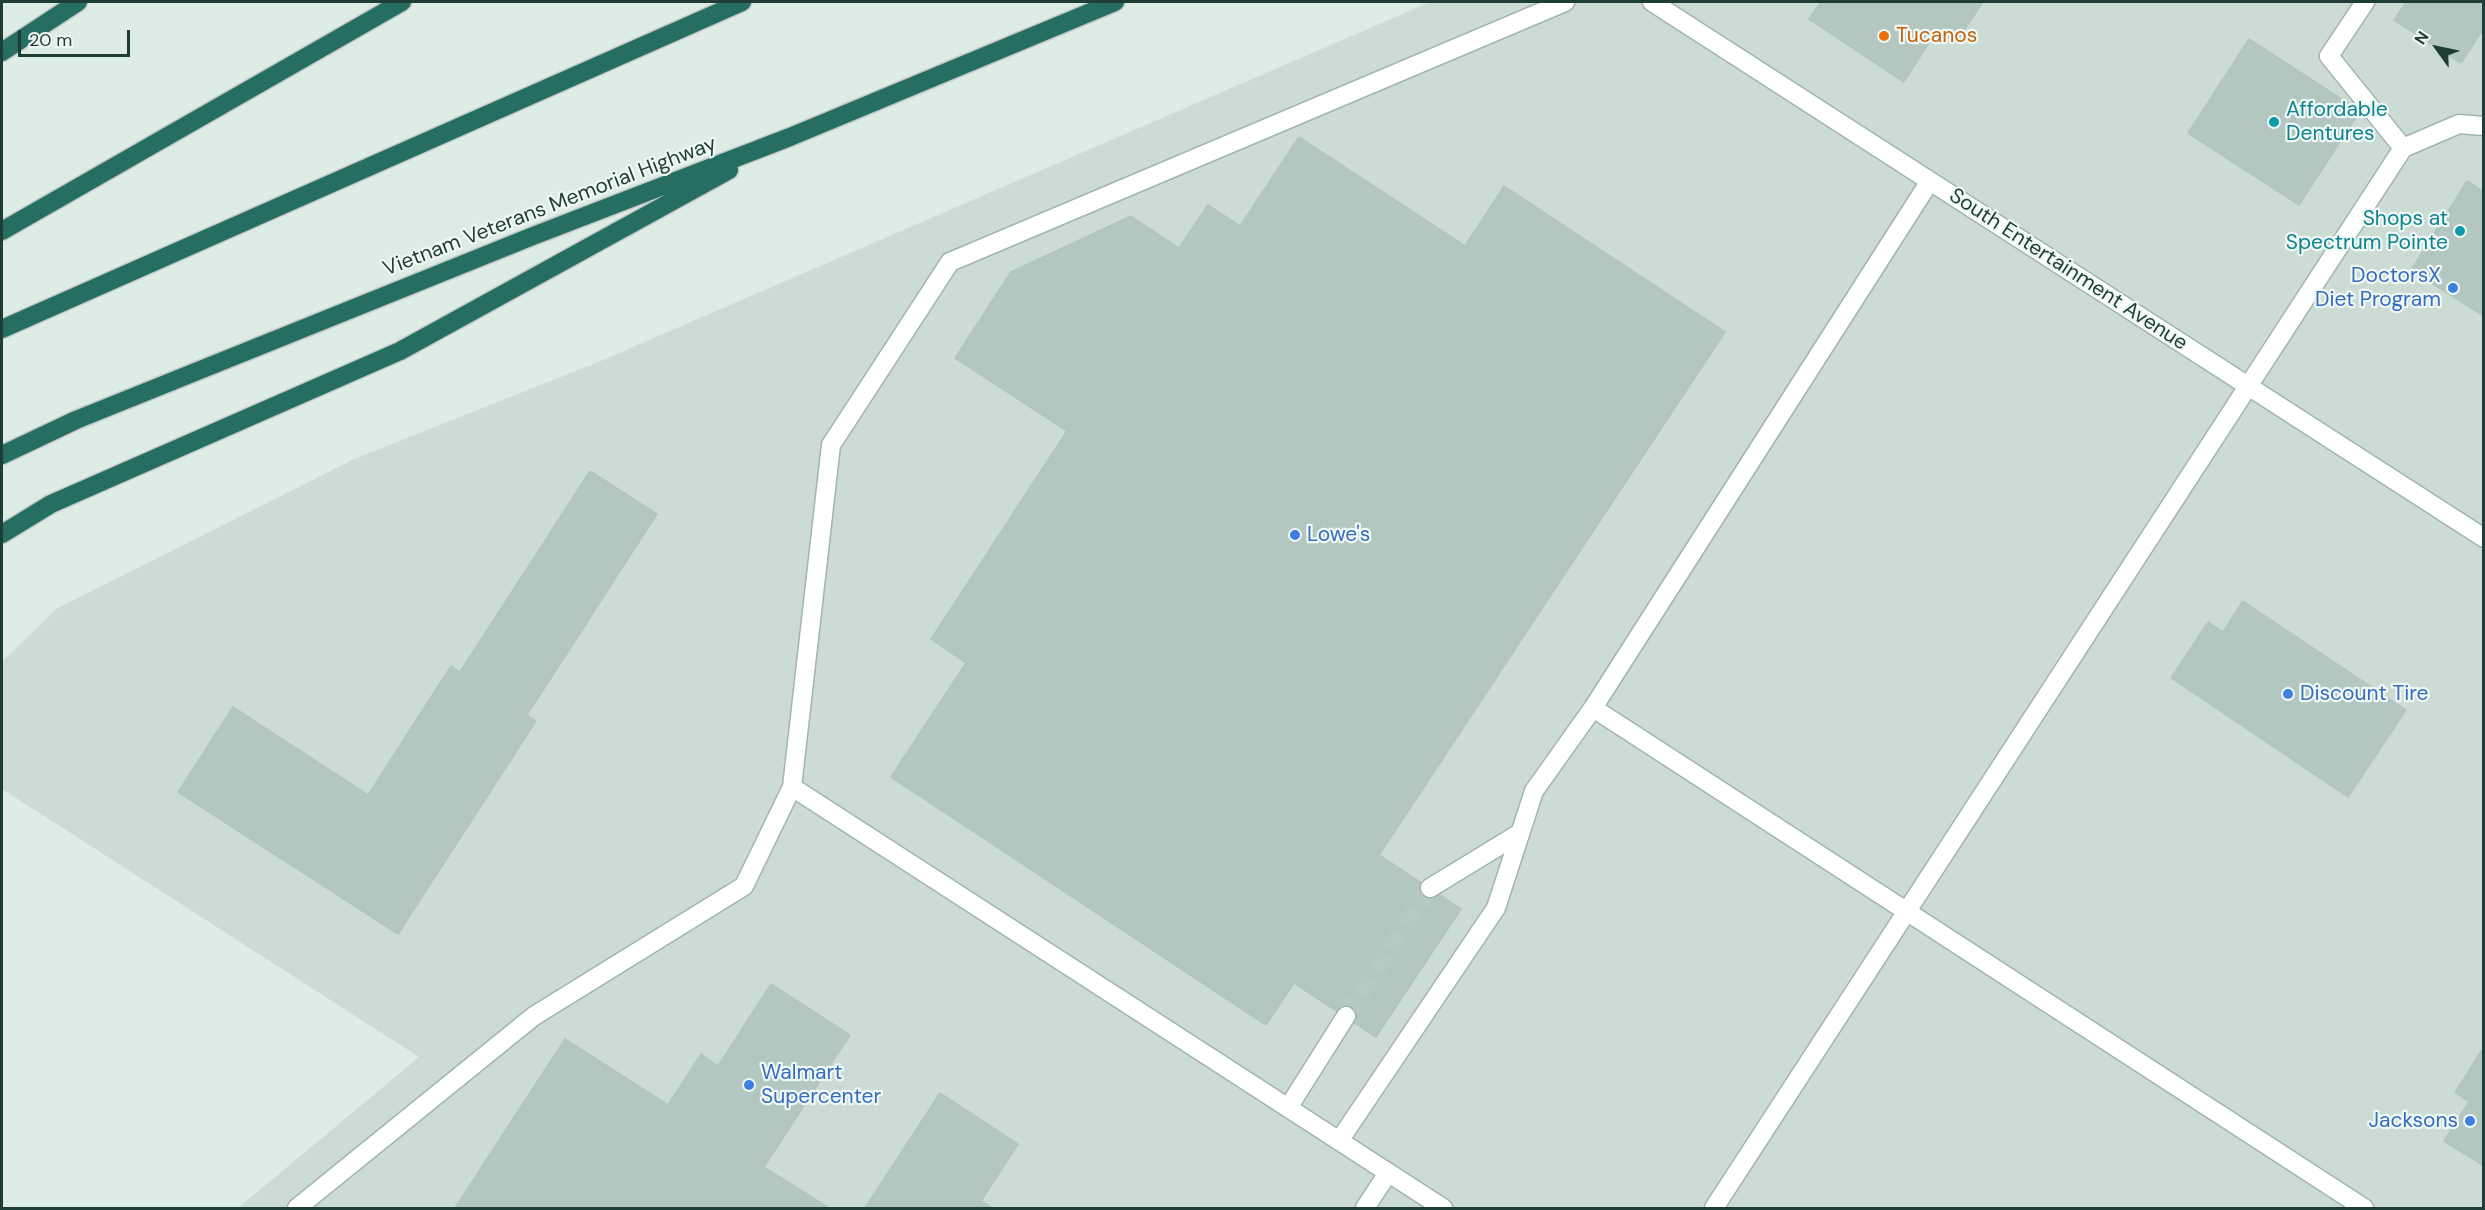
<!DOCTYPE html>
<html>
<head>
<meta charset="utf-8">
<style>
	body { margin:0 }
	#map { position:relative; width:2485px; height:1210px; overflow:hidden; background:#deece6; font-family:"DM Sans",sans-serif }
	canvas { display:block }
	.frame { position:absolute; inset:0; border:3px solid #1e3d37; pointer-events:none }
	.north { position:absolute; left:2407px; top:18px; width:60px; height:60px; -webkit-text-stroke:4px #eff8f4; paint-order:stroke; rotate:303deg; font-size:16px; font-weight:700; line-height:24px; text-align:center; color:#1e3d37 }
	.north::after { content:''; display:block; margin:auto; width:21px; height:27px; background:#1e3d37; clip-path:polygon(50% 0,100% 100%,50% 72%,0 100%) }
	.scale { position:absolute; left:18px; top:30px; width:112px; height:27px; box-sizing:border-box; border:3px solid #1e3d37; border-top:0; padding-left:8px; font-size:18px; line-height:21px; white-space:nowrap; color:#1e3d37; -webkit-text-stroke:4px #eff8f4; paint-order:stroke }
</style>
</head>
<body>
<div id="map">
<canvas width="2485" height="1210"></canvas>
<div class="frame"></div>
<div class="north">N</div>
<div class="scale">20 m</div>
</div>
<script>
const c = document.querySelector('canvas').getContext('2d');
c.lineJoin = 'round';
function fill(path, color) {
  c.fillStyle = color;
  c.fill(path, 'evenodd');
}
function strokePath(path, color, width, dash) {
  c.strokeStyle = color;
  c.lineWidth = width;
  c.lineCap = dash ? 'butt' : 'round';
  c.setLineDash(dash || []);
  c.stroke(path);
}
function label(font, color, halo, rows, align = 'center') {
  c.font = font + ' "DM Sans",sans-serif';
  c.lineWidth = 4.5;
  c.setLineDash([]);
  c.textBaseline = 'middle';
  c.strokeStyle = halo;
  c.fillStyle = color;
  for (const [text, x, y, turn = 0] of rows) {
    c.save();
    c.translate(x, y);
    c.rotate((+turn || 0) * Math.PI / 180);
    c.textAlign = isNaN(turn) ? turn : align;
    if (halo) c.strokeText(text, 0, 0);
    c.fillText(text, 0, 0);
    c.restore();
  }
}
const built = new Path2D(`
	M1430 2H2483V1208H238L419 1057 2 789V662L56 609 354 459 596 363Z`);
const building = new Path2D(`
	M1821 2H1983L1956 42 1937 30 1904 82 1809 19Z
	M2406 2H2484V28L2461 63 2394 20Z
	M2249 39 2360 111 2299 205 2188 133Z
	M1299 137 1465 246 1504 186 1725 332 1379 855 1461 909 1376 1037 1294 983 1266 1025 891 777 966 663 931 639 1067 431 955 358 1011 272 1131 216 1179 248 1208 205 1240 226Z
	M2467 181 2484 192V316L2411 270Z
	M590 471 657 514 527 715 536 721 398 934 178 792 233 707 368 795 451 666 460 672Z
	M2243 601 2406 710 2348 797 2171 678 2208 622 2223 632Z
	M771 984 850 1035 764 1167 829 1208H455L565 1039 668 1105 701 1054 718 1066Z
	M2484 1047V1166L2444 1141 2469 1102 2455 1092Z
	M940 1093 1018 1144 981 1201 992 1208H865Z`);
const minorTunnel = new Path2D(`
	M1346 1016 1430 888`);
const minor = new Path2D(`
	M1652 2 2484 538
	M2365 2 2329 56 2403 148
	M1593 708 2364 1208
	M792 787 1443 1208
	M1430 888 1520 833
	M1288 1108 1346 1016
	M1339 1141 1496 908 1534 791 1593 708 1930 181
	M297 1208 534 1016 744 886 792 787 831 445 950 262 1565 2
	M1365 1208 1388 1173
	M1714 1208 2403 148 2459 124 2484 126`);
const highway = new Path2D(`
	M2 52 78 2
	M2 231 402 2
	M2 329 742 2
	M2 455 76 420 533 236 790 137 1115 2
	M2 534 51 504 400 351 729 170`);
const markers = [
	[1884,36,6,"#e8710a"],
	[2274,122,6,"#0f9aa8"],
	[2460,231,6,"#0f9aa8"],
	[2453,288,6,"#3f7fe0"],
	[1295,535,6,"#3f7fe0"],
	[2288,694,6,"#3f7fe0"],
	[749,1085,6,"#3f7fe0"],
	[2470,1121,6,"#3f7fe0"]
];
const foodNames = [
	["Tucanos",1896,36]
];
const cultureNames = [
	["Affordable",2286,110],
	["Dentures",2286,134],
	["Shops at",2448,219,"right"],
	["Spectrum Pointe",2448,243,"right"]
];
const streetNames = [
	["Vietnam Veterans Memorial Highway",550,207,-21],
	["South Entertainment Avenue",2068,270,33]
];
const shopNames = [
	["DoctorsX",2441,276,"right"],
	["Diet Program",2441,300,"right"],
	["Lowe's",1307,535],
	["Discount Tire",2300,694],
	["Walmart",761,1073],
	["Supercenter",761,1097],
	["Jacksons",2458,1121,"right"]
];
fill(built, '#ccdcd5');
fill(building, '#b3c7c0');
strokePath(building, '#b0c6be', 1.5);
strokePath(minorTunnel, '#b8c9c3', 18, [18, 9]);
strokePath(minor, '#a1b4ae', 21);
strokePath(highway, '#c0c9c7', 21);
strokePath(minor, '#fff', 18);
strokePath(highway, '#266d62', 18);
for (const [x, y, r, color] of markers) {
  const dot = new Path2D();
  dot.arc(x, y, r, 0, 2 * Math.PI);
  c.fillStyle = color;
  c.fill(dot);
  strokePath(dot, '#eff8f4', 2);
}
label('21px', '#c56008', '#eff8f4', foodNames, 'left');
label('21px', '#0d838f', '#eff8f4', cultureNames, 'left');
label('21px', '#1e3d37', '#eff8f4', streetNames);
label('21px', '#366cbe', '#eff8f4', shopNames, 'left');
</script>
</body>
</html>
